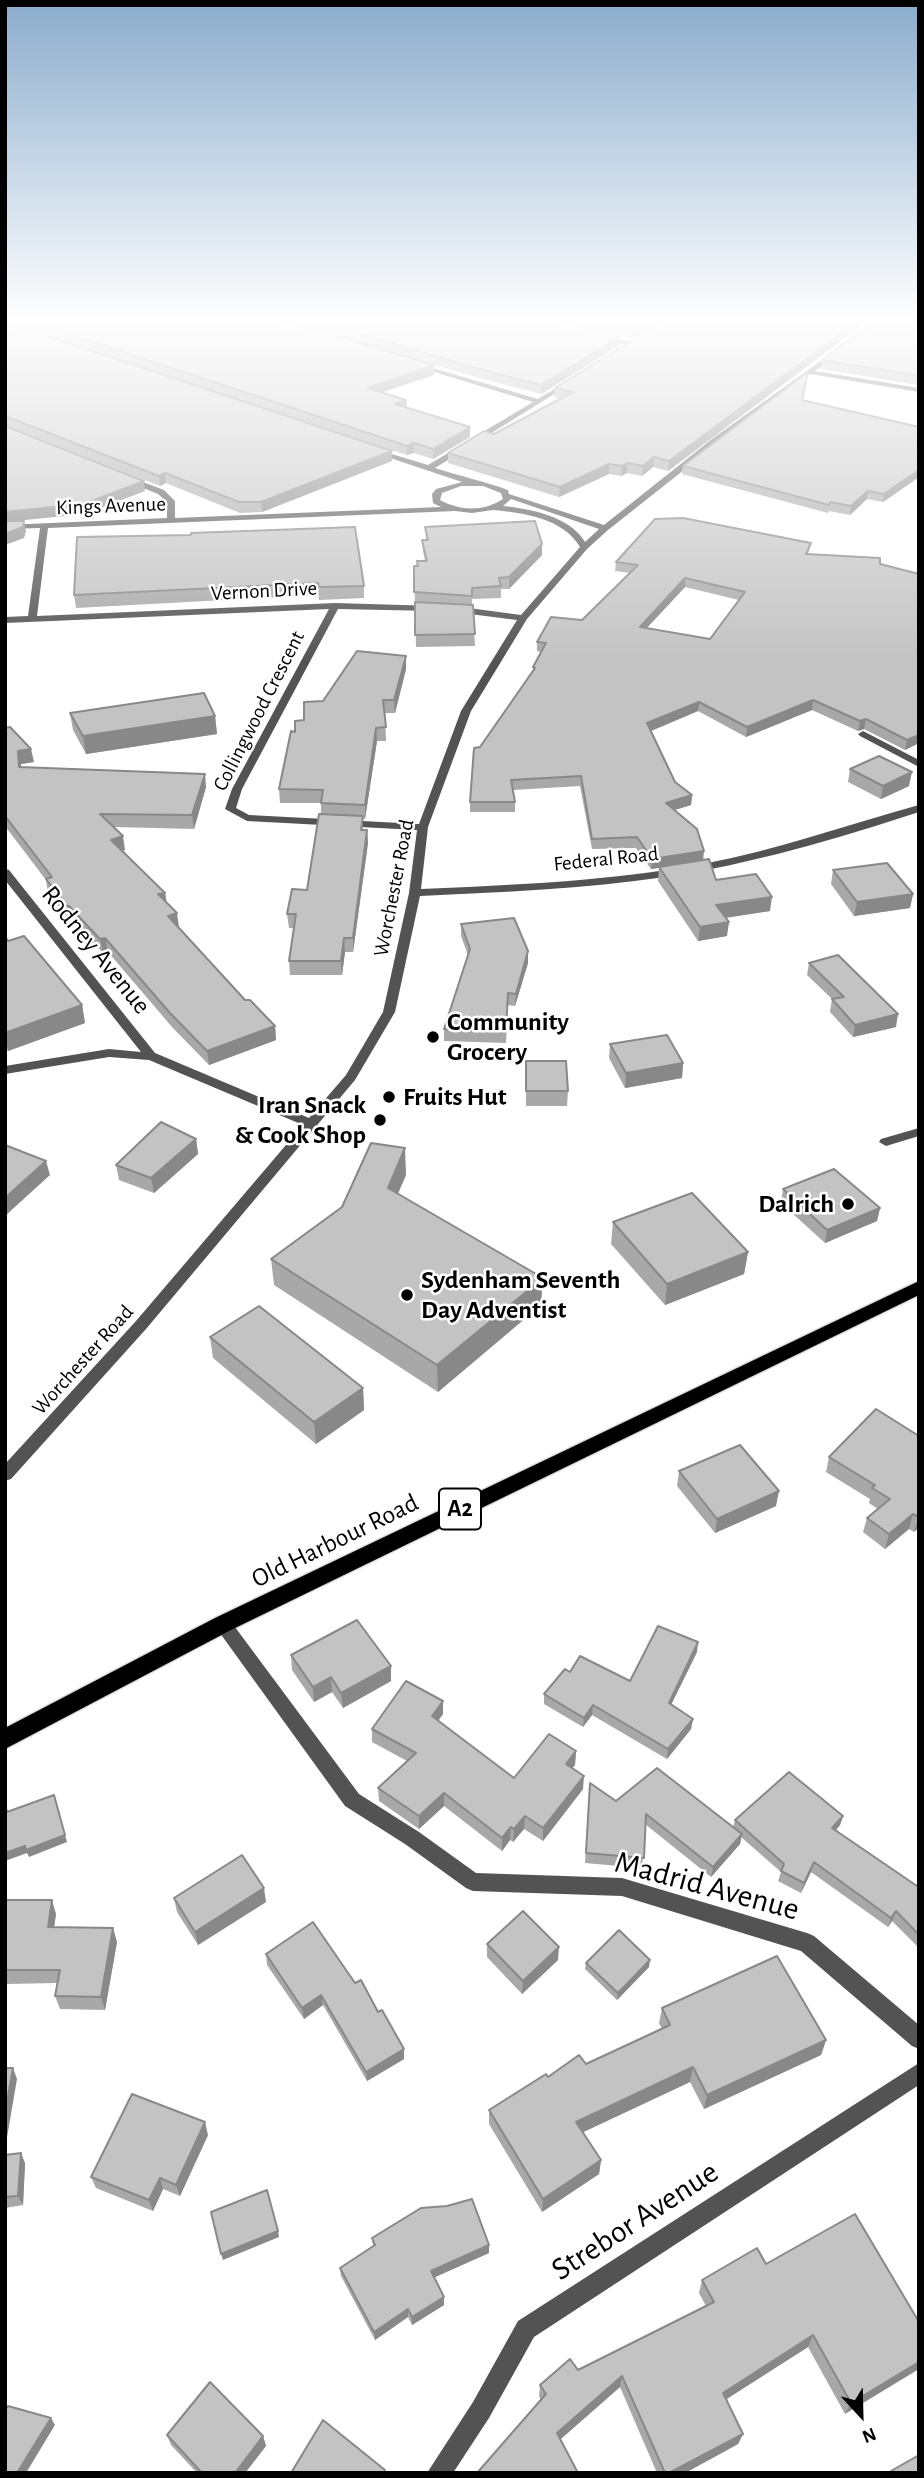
<!DOCTYPE html>
<html>
<head>
<meta charset="utf-8">
<style>
	body { margin:0 }
	#map { position:relative; width:924px; height:2478px; overflow:hidden; background:#fff; font-family:"Alegreya Sans",sans-serif }
	canvas { display:block }
	.frame { position:absolute; inset:0; border:7px solid #000; pointer-events:none }
	.north { position:absolute; left:826px; top:2380px; width:70px; height:70px; -webkit-text-stroke:5px #fff; paint-order:stroke; rotate:158deg; font-size:19px; font-weight:700; line-height:28px; text-align:center; color:#000 }
	.north::after { content:''; display:block; margin:auto; width:24px; height:32px; background:#000; clip-path:polygon(50% 0,100% 100%,50% 72%,0 100%) }
</style>
</head>
<body>
<div id="map">
<canvas width="924" height="2478"></canvas>
<div class="frame"></div>
<div class="north">N</div>
</div>
<script>
const c = document.querySelector('canvas').getContext('2d');
c.lineJoin = 'round';
function strokePath(path, color, width, dash) {
  c.strokeStyle = color;
  c.lineWidth = width;
  c.lineCap = dash ? 'butt' : 'round';
  c.setLineDash(dash || []);
  c.stroke(path);
}
function fill(path, color) {
  c.fillStyle = color;
  c.fill(path, 'evenodd');
}
function label(font, color, halo, rows, align = 'center') {
  c.font = font + ' "Alegreya Sans",sans-serif';
  c.lineWidth = 5;
  c.setLineDash([]);
  c.textBaseline = 'middle';
  c.strokeStyle = halo;
  c.fillStyle = color;
  for (const [text, x, y, turn = 0] of rows) {
    c.save();
    c.translate(x, y);
    c.rotate((+turn || 0) * Math.PI / 180);
    c.textAlign = isNaN(turn) ? turn : align;
    if (halo) c.strokeText(text, 0, 0);
    c.fillText(text, 0, 0);
    c.restore();
  }
}
const service = new Path2D(`
	M919 1128V1136L886 1146 879 1142 881 1139Z`);
const minor = new Path2D(`
	M601 334 634 343 635 344 632 346 599 337Z
	M836 350 838 353 815 371 919 388V392L810 374 718 443 608 530 587 549 527 619 471 711 428 827 421 889C515 885 610 881 703 864 777 850 846 825 919 805V812C836 839 752 864 665 877 584 889 502 892 420 896L395 1012 355 1080 146 1329 11 1479 5 1481V1464L136 1321 303 1125 149 1060 109 1057 5 1074V1066L109 1049 141 1052 5 880V869L9 870 155 1053 309 1118 346 1075 383 1012 409 893 417 830 247 821 225 809 232 789 329 609 5 623V617L28 616 40 528 5 529V525L167 518V502L158 494 124 480 123 478 127 476 164 490 175 501V518L441 507 433 503 432 494 436 489 462 482 372 452V448L428 465 533 402 414 366 416 363 538 399 568 381H572V383L435 468C459 476 484 481 508 490L509 494 604 525 712 439ZM461 486H483L501 493 503 499C483 512 460 511 440 500L442 493ZM511 499 599 529 585 542C569 516 531 509 503 506ZM493 510C524 513 563 518 580 547L521 615 454 606 450 609 454 612 517 620 461 711 419 824 249 815 236 808 242 789 338 609 434 611 437 610V606L335 603 37 616 48 528 455 511 472 513Z
	M863 731 919 760V767L860 736 858 734Z
	M223 1617 229 1619 359 1794 419 1832 476 1873 622 1878 807 1933 814 1936 919 2025V2049L912 2046 801 1951 622 1896 473 1891 466 1888 405 1844 345 1806 217 1629 214 1624 217 1619Z
	M919 2063V2085L534 2337 489 2418 453 2473H427L473 2402 518 2321Z`);
const primary = new Path2D(`
	M919 1281V1295L231 1630 5 1749V1728L215 1618Z`);
const wall = new Path2D(`
	M5 317H666L631 339 620 336V345L541 394 472 376 300 325 434 375 382 392 406 400 407 407 470 427V437L433 459 414 453 407 455 5 322Z
	M670 317H873L668 471 653 467 642 476 627 473 621 476 609 474 559 497 448 463V453L494 434 561 399 554 397 555 388Z
	M880 317H919V385L821 369 822 360Z
	M5 322 392 461 262 512 240 513 166 483 160 486 5 425Z
	M808 372 803 400 919 427V477L883 502 867 499 850 515 829 511 828 513 682 474 683 466Z
	M425 527 542 555 509 589H501V598L472 599 475 646 416 647 414 566H417V561H425L423 551 422 540H426Z
	M191 535 364 586V598L319 600V595L76 608 74 595Z
	M811 543 808 554 880 564 919 743 905 750 864 729 858 731 812 710 746 737 698 711 651 731 675 782 692 795 691 805 674 810 716 880 770 911 726 918 727 936 698 941 658 881 659 868 651 869 636 848 592 849 580 786 513 790 515 802V812H470V802L480 747 533 671V667L541 652 537 651V642L582 620 630 573 615 571 616 562ZM685 587 739 600 710 639 647 628Z
	M406 669 395 713H385L386 741H377L365 819 363 818V830H367L368 843 353 952H345L342 975H290L289 961 294 928H289L287 914 307 890 321 814V803H280L279 789 295 732 323 701Z
	M70 713 215 716 217 734 86 754 73 730Z
	M5 728 34 762 21 764V767L206 787 194 829 114 827 125 850 122 851 165 893 167 903 178 928 245 1000 275 1026 276 1040 209 1065 172 1027 108 952 103 953 72 920H69L48 893 46 880 5 826Z
	M850 769 909 786 881 799 848 782Z
	M833 870 913 894 910 908 854 916 831 884Z
	M461 924 528 951V963L515 1006 508 1005 506 1043 444 1041V1029L468 955 461 936Z
	M5 937 82 1005 85 1023 8 1051 5 1047Z
	M809 963 896 1027 853 1037 830 1012 832 999 807 975Z
	M610 1044 683 1063 682 1078 625 1088 609 1058Z
	M526 1061 568 1091 567 1106H526Z
	M196 1139 198 1154 154 1193 119 1180 116 1165Z
	M406 1175 398 1193 541 1305 438 1392 274 1285 271 1259Z
	M783 1189 880 1208 877 1221 825 1243 781 1203Z
	M613 1222 748 1252 744 1274 665 1305 611 1244Z
	M210 1337 363 1388 364 1410 316 1444 213 1358Z
	M919 1436V1527L914 1532 909 1529 885 1549 863 1532 867 1518 878 1509 869 1503 870 1499 826 1472 829 1457Z
	M679 1471 776 1506 715 1533 677 1486Z
	M697 1652 671 1705 693 1719 691 1729 667 1759 592 1715 583 1727 544 1704V1694L630 1681Z
	M291 1655 391 1666V1681L343 1708 332 1692 314 1702 292 1670Z
	M443 1701V1714L438 1721 514 1778 576 1751 575 1765 572 1768 583 1789 543 1841 524 1829 513 1842 510 1840 502 1851 444 1806 419 1829 379 1801 378 1788 407 1761 372 1742V1729Z
	M589 1793 616 1801 733 1827 735 1820 843 1816 840 1825 836 1830 917 1886 919 1885V1948L892 1921 888 1927 811 1872 801 1893 778 1881 781 1872 741 1837 740 1844 711 1877 645 1824 642 1868 585 1863Z
	M174 1898 266 1902 198 1945 177 1912Z
	M5 1900 56 1914 54 1927 117 1942 105 2010 60 2009 55 1996 58 1983 5 1984Z
	M313 1922 404 2059 367 2081 323 2005 304 2019 267 1965 266 1954Z
	M487 1944 558 1960 522 1994 487 1957Z
	M586 1963 649 1967 617 2000 585 1969Z
	M662 2008 826 2040 821 2055 704 2109 690 2082 583 2132 601 2160 599 2174 542 2212 489 2124V2110L548 2077 586 2064 662 2029 659 2023Z
	M208 2135 180 2196 163 2189 153 2211 96 2188 91 2177Z
	M5 2155 25 2163 23 2205 5 2208Z
	M372 2238 489 2253 434 2277 444 2297V2305L412 2325 408 2317 375 2340 341 2276 340 2268 373 2246Z
	M766 2264 919 2322 845 2414 808 2347 726 2399 743 2434 738 2444 685 2473H657L620 2387 561 2439 539 2396 540 2385 578 2370 706 2306 699 2293 702 2280Z
	M167 2435 263 2436 266 2446 245 2473H197L171 2445Z`);
const shadedWall = new Path2D(`
	M652 317H666L631 339V330Z
	M863 317H873L668 471 669 461Z
	M620 336V345L541 394V385Z
	M434 365V375L368 397V388Z
	M406 400 407 409 395 404Z
	M470 427V437L433 459V449Z
	M414 443V453L407 455V446Z
	M392 451V461L262 512 261 502Z
	M654 457 653 467 642 476 643 466Z
	M627 463V473L621 476 622 466Z
	M609 464V474L559 497 560 487Z
	M919 470V477L883 502 884 494Z
	M165 473 166 483 160 486 159 476Z
	M144 481 145 491 85 514 5 522V512Z
	M868 491 867 499 850 515 851 506Z
	M24 521 26 531 24 538 5 545V534Z
	M542 544V555L509 589V577Z
	M685 578V587L639 636 640 627Z
	M406 656V669L395 713 394 700Z
	M813 700 812 710 746 737 747 727Z
	M699 702 698 711 646 733 647 723Z
	M215 716 217 734 86 754 83 736Z
	M866 719 864 729 858 731 860 721Z
	M376 728 377 741 365 819V805Z
	M919 735V743L905 750 907 740Z
	M31 749 34 762 21 764 22 780 19 767 18 751Z
	M912 772 909 786 881 799 883 786Z
	M205 774 206 787 194 829 192 815Z
	M692 795 691 805 665 813 666 803Z
	M367 830 368 843 353 952V938Z
	M123 836 125 850 113 853 111 840Z
	M704 851 703 861 651 869 652 859Z
	M165 893 167 907 158 894Z
	M913 894 910 908 854 916 857 902Z
	M772 897 770 911 715 919 716 905Z
	M67 906H69L72 920H69Z
	M177 913 179 927 170 931 168 916Z
	M729 922 727 936 698 941 700 927Z
	M105 938 108 952 103 953 100 939Z
	M344 938 345 952 342 975 341 961Z
	M528 951V963L515 1006 516 994Z
	M82 1005 85 1023 8 1051 5 1033Z
	M898 1014 896 1027 853 1037 855 1025Z
	M275 1026 276 1040 209 1065 207 1051Z
	M683 1063 682 1078 625 1088 626 1073Z
	M196 1139 198 1154 154 1193 151 1178Z
	M405 1148 406 1175 389 1214 388 1188Z
	M46 1161 50 1175 5 1216V1198Z
	M880 1208 877 1221 825 1243 827 1230Z
	M748 1252 744 1274 665 1305 667 1284Z
	M543 1278 541 1305 438 1392 437 1365Z
	M363 1388 364 1410 316 1444 314 1422Z
	M779 1491 776 1506 715 1533 717 1519Z
	M913 1514 909 1529 885 1549 889 1534Z
	M919 1517V1527L914 1532Z
	M698 1642 697 1652 667 1713 669 1703Z
	M391 1666V1681L343 1708 341 1693Z
	M331 1677 332 1692 314 1702 313 1687Z
	M443 1701V1714L432 1729V1716Z
	M593 1705 592 1715 583 1727 584 1718Z
	M693 1719 691 1729 667 1759 668 1749Z
	M576 1751 575 1765 565 1777 566 1764Z
	M584 1776 583 1789 543 1841V1828Z
	M444 1793V1806L419 1829V1816Z
	M54 1795 67 1842 29 1857 27 1853 5 1861V1853Z
	M525 1816 524 1829 513 1842 514 1829Z
	M843 1816 840 1825 830 1837 832 1828Z
	M511 1827 510 1840 502 1851V1838Z
	M742 1834 740 1844 711 1877 713 1867Z
	M814 1862 811 1872 801 1893 804 1883Z
	M264 1888 266 1902 198 1945 195 1932Z
	M52 1900 56 1914 52 1941 48 1927Z
	M896 1911 892 1921 888 1927 891 1918Z
	M113 1928 117 1942 105 2010 101 1997Z
	M559 1947 558 1960 522 1994 523 1981Z
	M650 1960 649 1967 617 2000 618 1993Z
	M321 1995 323 2005 304 2019 302 2008Z
	M826 2040 821 2055 704 2109 707 2095Z
	M404 2049V2059L367 2081 366 2072Z
	M693 2067 690 2082 575 2136 576 2122Z
	M13 2068 17 2079 5 2149V2113Z
	M205 2122 208 2135 180 2196 176 2185Z
	M21 2153 25 2163 23 2205 18 2196Z
	M601 2160 599 2174 542 2212 543 2199Z
	M160 2178 163 2189 153 2211 149 2200Z
	M278 2231 279 2237 223 2260 221 2254Z
	M489 2245V2253L431 2279V2271Z
	M444 2297V2305L412 2325V2317Z
	M408 2309V2317L375 2340 374 2332Z
	M813 2335 808 2347 719 2404 723 2393Z
	M919 2362V2369L845 2414 851 2403Z
	M622 2376 620 2387 556 2443 557 2433Z
	M51 2418 55 2425 26 2473H17Z
	M743 2434 738 2444 685 2473H669Z
	M263 2436 266 2446 245 2473H235Z`);
const building = new Path2D(`
	M18 317H274L434 365 368 388 406 400 395 404 470 427 433 449 414 443 407 446Z
	M303 317H552L620 336 541 385 472 367Z
	M583 317H652L631 330Z
	M670 317H863L669 461 654 457 643 466 627 463 622 466 609 464 560 487 448 453 484 431 494 434 573 392 555 388Z
	M880 317H897L919 321V376L822 360Z
	M5 322 392 451 261 502H239L165 473 159 476 5 416Z
	M808 372 802 400 919 427V470L884 494 868 491 851 506 830 502 829 505 683 466Z
	M5 426 144 481 84 504 5 512Z
	M683 518 811 543 806 554 880 558V564L919 574V735L907 740 866 719 860 721 813 700 747 727 699 702 647 723 675 782 692 795 666 803 697 829 704 851 652 859 637 837 592 839 581 776 511 780 515 802H470L474 748 480 747 535 668 533 667 546 643 537 642 551 617 582 620 638 565 616 562 655 519ZM685 578 745 592 710 639 640 627Z
	M5 521H24L23 527 5 534Z
	M535 521 542 544 509 577 499 578 501 586 472 588V596L414 592V566H418L417 561H427L422 540H428L425 527Z
	M355 527 364 586 319 587 318 583 74 595 77 537 191 535V533Z
	M415 602 473 605 475 634 415 635Z
	M357 651 406 656 394 700H383L386 727 376 728 365 805 321 803 323 790 279 789 291 731 295 732V721L304 720V702L323 701Z
	M204 693 215 716 83 736 70 713Z
	M10 727 31 749 18 751 19 767 205 774 192 815 100 814 123 836 111 840 165 893 158 894 177 913 168 916 245 1000H250L275 1026 207 1051 170 1013 105 938 100 939 69 906H67L46 879 52 877 5 816V728Z
	M879 756 912 772 883 786 850 769Z
	M319 814 363 816 361 830H367L353 938H344L341 961H289L296 914H287L292 889 307 890Z
	M709 859 716 880 756 874 772 897 716 905 729 922 700 927 659 867Z
	M887 863 913 894 857 902 833 870Z
	M514 918 528 951 516 994 508 993 506 1031 444 1029 470 949 461 924Z
	M24 936 82 1005 5 1033V937L8 941Z
	M838 955 898 1014 855 1025 832 999 844 997 809 963Z
	M667 1035 683 1063 626 1073 610 1044Z
	M526 1061H566L568 1091H526Z
	M161 1122 196 1139 151 1178 116 1165Z
	M371 1143 405 1148 388 1188 543 1278 437 1365 271 1259 342 1207Z
	M5 1145 46 1161 5 1198Z
	M834 1169 880 1208 827 1230 783 1189Z
	M692 1193 748 1252 667 1284 613 1222Z
	M259 1306 363 1388 314 1422 210 1337Z
	M876 1409 919 1436V1517L913 1514 889 1534 867 1518 890 1499 872 1488 875 1485 829 1457Z
	M740 1445 779 1491 717 1519 679 1471Z
	M357 1620 391 1666 341 1693 331 1677 313 1687 291 1655Z
	M658 1626 698 1642 669 1703 693 1719 668 1749 593 1705 584 1718 544 1694 565 1669 570 1672 580 1656 630 1681Z
	M406 1681 443 1701 432 1716 514 1778 549 1734 576 1751 566 1764 584 1776 543 1828 525 1816 514 1829 511 1827 502 1838 444 1793 419 1816 378 1788 416 1753 372 1729Z
	M657 1768 742 1834 713 1867 646 1814 644 1858 586 1853 590 1783 616 1801Z
	M789 1772 843 1816 832 1828 917 1886 919 1885V1935L896 1911 891 1918 814 1862 804 1883 781 1871 784 1864 735 1820Z
	M54 1795 65 1835 26 1850 25 1846 5 1853V1805L7 1812Z
	M242 1855 264 1888 195 1932 174 1898Z
	M5 1900H52L48 1927 113 1928 101 1997 55 1996 60 1970H5Z
	M523 1911 559 1947 523 1981 487 1944Z
	M313 1922 355 1983 361 1980 378 2012 382 2010 404 2049 366 2072 321 1995 302 2008 266 1954Z
	M619 1930 650 1960 618 1993 586 1963Z
	M777 1956 826 2040 707 2095 693 2067 576 2122 601 2160 543 2199 489 2110 546 2074 548 2077 579 2055 586 2064 670 2025 662 2008Z
	M5 2068H13L5 2113Z
	M132 2094 205 2122 176 2185 160 2178 149 2200 91 2177Z
	M21 2153 18 2196 5 2197V2155Z
	M267 2190 278 2231 221 2254 211 2212Z
	M472 2199 489 2245 431 2271 444 2297 412 2317 408 2309 374 2332 340 2268 375 2245 372 2238 421 2208 447 2206Z
	M855 2214 919 2322V2362L851 2403 813 2335 723 2393 743 2434 669 2473H665L622 2376 557 2433 578 2473H477L546 2394 540 2385 570 2359 578 2370 714 2302 702 2280 757 2248 766 2264Z
	M210 2382 263 2436 235 2473H202L167 2435Z
	M8 2406 51 2418 17 2473H5V2410Z
	M323 2420 385 2470 384 2473H291Z
	M919 2455V2473H892L891 2471Z`);
const markers = [
	[433,1037,7,"#000"],
	[389,1097,7,"#000"],
	[380,1120,7,"#000"],
	[848,1204,7,"#000"],
	[407,1295,7,"#000"]
];
const farStreetnames = [
	["Kings Avenue",111,506,-2],
	["Vernon Drive",264,591,-3],
	["Collingwood Crescent",259,711,-63],
	["Federal Road",606,859,-6],
	["Worchester Road",394,888,-79],
	["Worchester Road",83,1360,-48]
];
const shields = [
	[460,1509,42]
];
const shieldNames = [
	["A2",460,1509]
];
const streetNames = [
	["Rodney Avenue",96,950,51],
	["Old Harbour Road",335,1541,-26]
];
const poiNames = [
	["Community",447,1022],
	["Grocery",447,1052],
	["Fruits Hut",403,1097],
	["Iran Snack",366,1105,"right"],
	["& Cook Shop",366,1135,"right"],
	["Dalrich",834,1204,"right"],
	["Sydenham Seventh",421,1280],
	["Day Adventist",421,1310]
];
const nearStreetnames = [
	["Madrid Avenue",707,1886,15],
	["Strebor Avenue",635,2221,-33]
];
strokePath(primary, '#dbdbdb', 3);
fill(service, '#535353');
fill(minor, '#535353');
fill(primary, '#000');
fill(wall, '#a8a8a8');
fill(shadedWall, '#888');
fill(building, '#c3c3c3');
strokePath(building, '#888', 2);
const sky = c.createLinearGradient(0, 0, 0, 664);
sky.addColorStop(0, '#8baccc');
sky.addColorStop(0.48, '#fff');
sky.addColorStop(1, '#ffffff00');
c.fillStyle = sky;
c.fillRect(0, 0, 924, 664);
for (const [x, y, r, color] of markers) {
  const dot = new Path2D();
  dot.arc(x, y, r, 0, 2 * Math.PI);
  c.fillStyle = color;
  c.fill(dot);
  strokePath(dot, '#fff', 2.5);
}
label('21px', '#000', '#fff', farStreetnames);
for (const [x, y, w] of shields) {
  const box = new Path2D();
  box.roundRect(x - w / 2, y - 20.5, w, 41, 5);
  c.fillStyle = '#fff';
  c.fill(box);
  strokePath(box, '#000', 2);
}
label('bold 24px', '#000', null, shieldNames);
label('26px', '#000', '#fff', streetNames);
label('bold 26px', '#000', '#fff', poiNames, 'left');
label('32px', '#000', '#fff', nearStreetnames);
</script>
</body>
</html>
